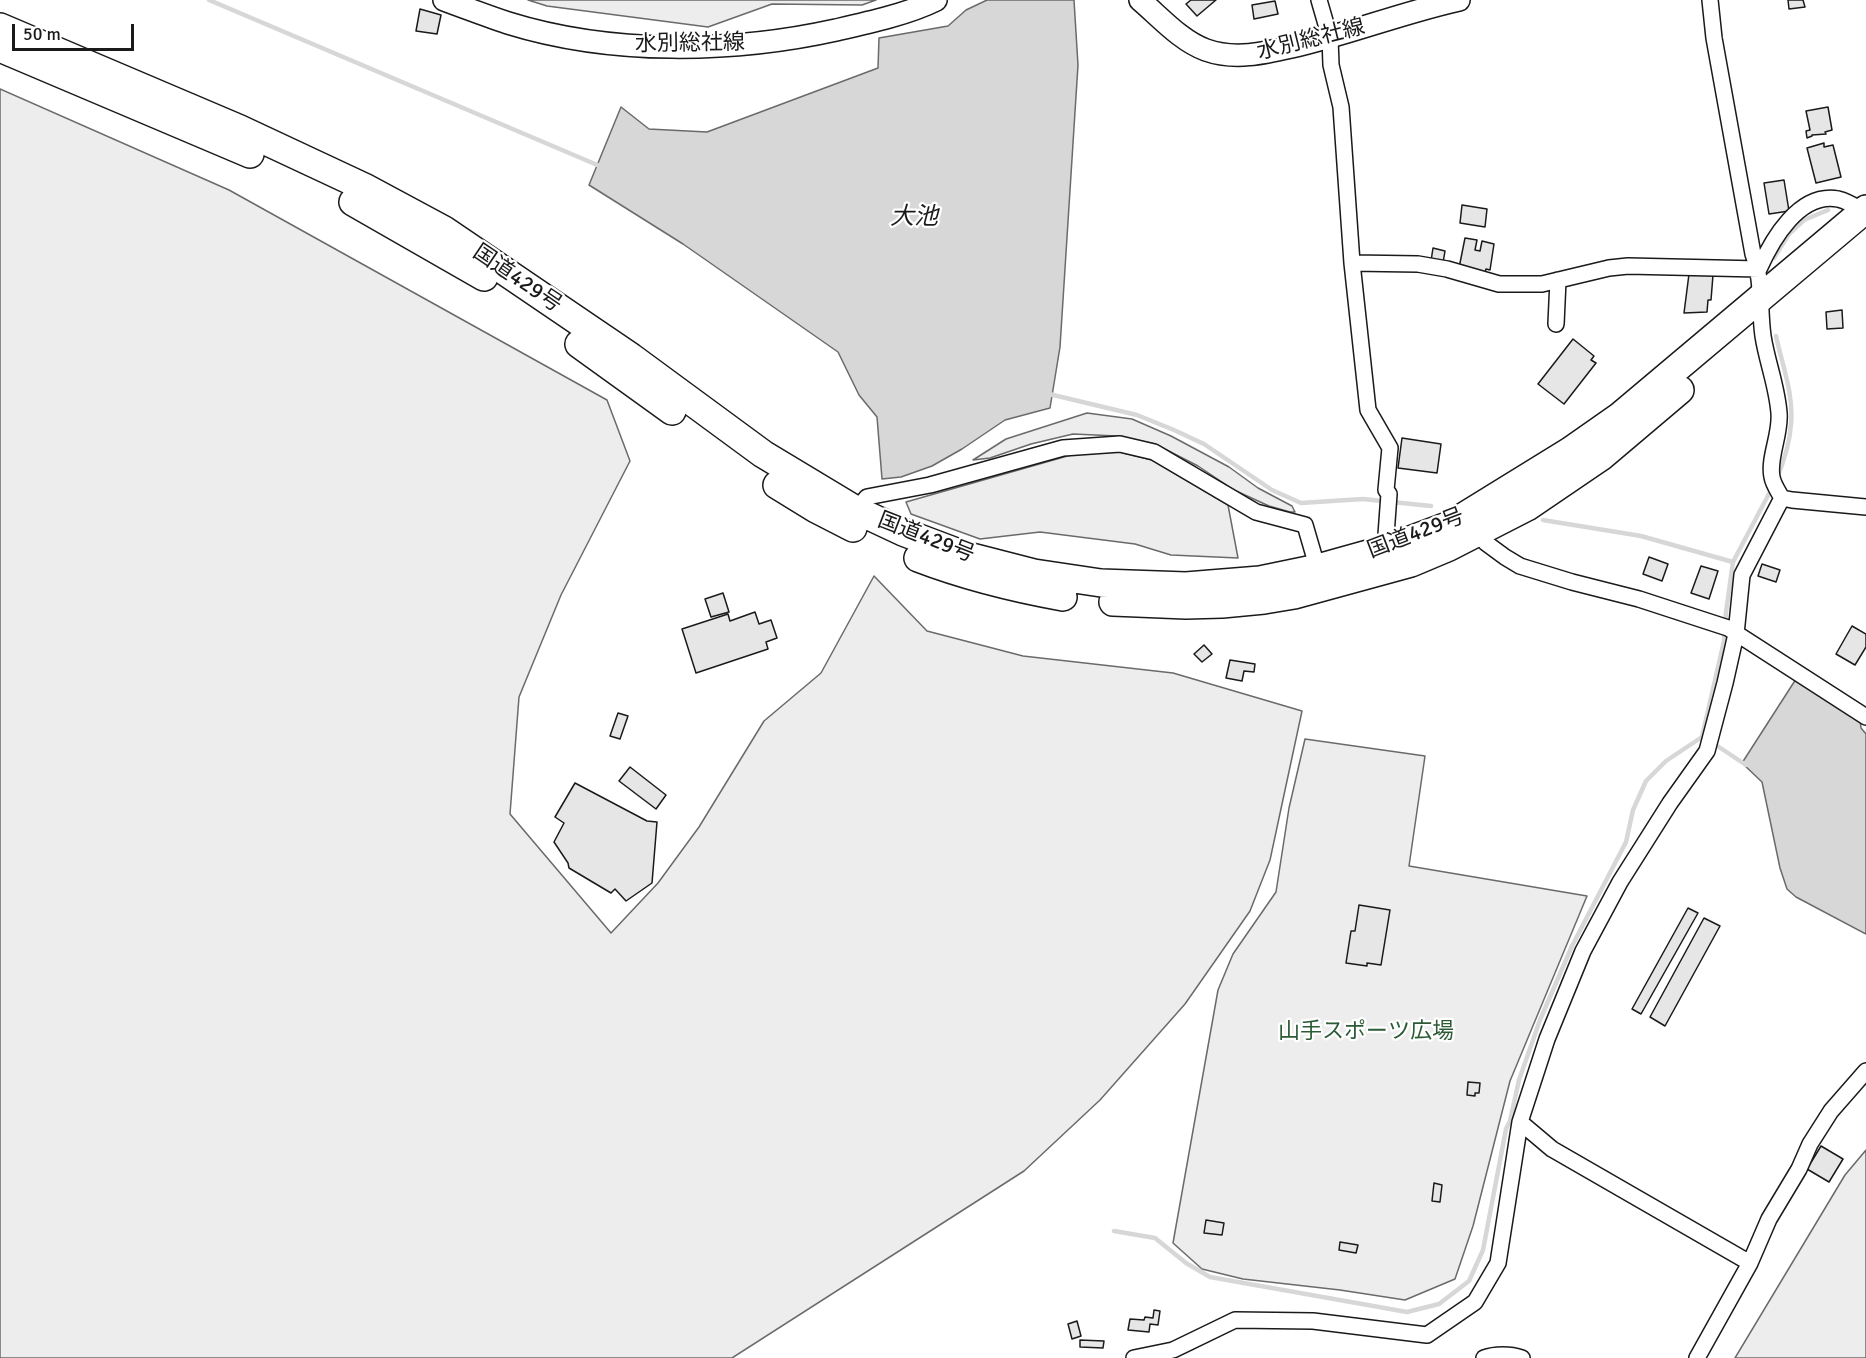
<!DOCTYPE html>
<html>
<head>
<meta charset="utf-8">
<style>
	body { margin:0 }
	#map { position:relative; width:1866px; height:1358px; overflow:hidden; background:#fff; font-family:Signika,sans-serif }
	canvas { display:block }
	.scale { position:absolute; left:12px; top:24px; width:122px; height:27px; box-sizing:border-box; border:3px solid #1a1a1a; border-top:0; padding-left:8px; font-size:18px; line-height:21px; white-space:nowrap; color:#1a1a1a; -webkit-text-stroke:4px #fff; paint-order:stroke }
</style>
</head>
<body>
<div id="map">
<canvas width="1866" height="1358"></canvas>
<div class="scale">50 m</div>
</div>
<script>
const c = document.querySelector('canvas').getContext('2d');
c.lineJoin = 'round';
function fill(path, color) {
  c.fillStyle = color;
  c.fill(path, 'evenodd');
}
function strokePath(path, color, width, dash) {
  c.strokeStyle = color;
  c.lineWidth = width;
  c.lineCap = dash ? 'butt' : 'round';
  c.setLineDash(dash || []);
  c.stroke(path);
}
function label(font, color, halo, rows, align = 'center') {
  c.font = font + ' Signika,"Noto Sans JP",sans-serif';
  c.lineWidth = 4.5;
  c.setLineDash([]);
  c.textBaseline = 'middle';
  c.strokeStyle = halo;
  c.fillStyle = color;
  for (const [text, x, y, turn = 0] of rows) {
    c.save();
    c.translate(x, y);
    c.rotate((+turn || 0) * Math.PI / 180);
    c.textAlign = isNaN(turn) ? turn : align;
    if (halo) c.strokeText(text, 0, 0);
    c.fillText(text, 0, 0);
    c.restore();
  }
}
const green = new Path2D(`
	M528 0H876L862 5 772 4 708 27 547 6Z
	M0 89 229 190 607 400 630 461 561 595 519 697 510 814 611 933 658 883 699 827 764 721 821 673 874 576 927 631 1023 656 1173 673 1302 711 1270 860 1250 911 1185 1004 1100 1100 1024 1171 732 1358H0Z
	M1087 413 1132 419 1171 436 1229 467 1258 488 1292 506 1295 512H1290L1269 506 1234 490 1198 466 1155 444 1117 436 1073 434 1031 444 990 458 973 460 1006 439Z
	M1116 451 1152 460 1228 505 1238 558 1171 555 1135 544 1040 532 980 539 911 514 906 502 1078 453Z
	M1305 739 1425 756 1409 866 1587 896 1510 1081 1473 1226 1455 1279 1405 1300 1340 1290 1243 1279 1202 1269 1173 1243 1218 990 1233 954 1276 892 1289 808Z
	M1866 1150V1358H1735L1845 1175Z`);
const water = new Path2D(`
	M987 0H1074L1078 65 1060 347 1050 408 1005 420 962 449 932 466 901 477 882 479 877 417 859 395 838 352 683 244 589 185 621 107 649 129 707 132 878 68 879 38 948 26 966 10Z
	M1796 679 1860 719 1861 728 1866 734V934L1796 897 1787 889 1780 868 1762 782 1742 763Z`);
const stream = new Path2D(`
	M209 0 602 167
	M1774 258 1789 234 1804 220 1828 210
	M1776 336C1782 364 1794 395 1791 424 1790 442 1784 461 1777 478
	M1049 394 1137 415 1174 430 1204 444 1272 490 1301 503 1363 499 1431 506
	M1543 520 1641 536 1733 562 1772 488
	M1716 745 1746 765
	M1114 1231 1155 1238 1186 1263 1210 1277 1407 1312 1439 1304 1469 1281 1483 1250 1506 1129 1510 1121 1519 1080 1540 1020 1572 946 1626 842 1633 810 1646 781 1666 761 1702 737 1724 641 1726 612 1733 562`);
const building = new Path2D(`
	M1191 0H1216L1197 16 1186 4Z
	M1788 0H1803L1805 7 1789 9Z
	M1275 1 1278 14 1254 19 1252 5Z
	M420 9 441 15 437 34 416 31Z
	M1828 107 1832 130 1825 132 1826 134 1812 135V136L1807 138 1806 131 1810 130 1806 111Z
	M1824 143V147L1833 145 1841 177 1816 183 1807 148Z
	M1784 180 1789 211 1769 214 1764 183Z
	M1462 205 1487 209 1485 227 1460 223Z
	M1465 238 1477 240 1475 250 1480 251 1482 241 1494 244 1490 270 1486 269 1485 273 1459 268Z
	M1433 248 1445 251 1443 263 1431 261Z
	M1689 274 1713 275 1711 300H1708L1707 312 1684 313Z
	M1842 310 1843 328 1827 329 1826 312Z
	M1573 339 1594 356 1591 360 1596 363 1564 404 1538 384Z
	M1402 438 1441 444 1437 473 1398 468Z
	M1649 557 1668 564 1662 581 1643 574Z
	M1762 564 1780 570 1776 582 1758 576Z
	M1701 566 1718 571 1709 599 1691 593Z
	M723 593 729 612 711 617 705 599Z
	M755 612 759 624 771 620 777 638 766 642 768 649 696 673 682 629 728 614 730 621Z
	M1852 626 1866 634V647L1855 665 1836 654Z
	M1204 645 1212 654 1202 662 1194 654Z
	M1230 660 1255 664 1254 672 1244 671 1242 681 1226 678Z
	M618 713 628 716 620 739 610 736Z
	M630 767 666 795 656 809 619 781Z
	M575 783 647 821 657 822 652 883 626 901 615 889 611 893 569 868 568 863 554 842 564 823 555 817Z
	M1359 905 1390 910 1381 965 1367 963V966L1346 963 1351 931H1355Z
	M1688 908 1698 913 1641 1014 1632 1009Z
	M1704 918 1720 926 1665 1026 1650 1017Z
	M1468 1082 1480 1083 1479 1093H1475V1096L1467 1095Z
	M1821 1146 1843 1159 1829 1182 1807 1169Z
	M1434 1183 1442 1185 1440 1202 1432 1201Z
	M1206 1220 1224 1223 1222 1235 1204 1233Z
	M1340 1242 1358 1245 1356 1253 1339 1250Z
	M1154 1310 1160 1311 1158 1325 1150 1324 1149 1332 1128 1330 1130 1319 1144 1320 1145 1317 1153 1318Z
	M1077 1321 1081 1336 1072 1339 1068 1324Z
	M1080 1340 1104 1341 1103 1348 1080 1347Z`);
const street = new Path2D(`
	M1319 0 1330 38 1331 65 1341 107 1352 263 1368 410 1390 448 1386 490 1389 494 1386 535 1387 553
	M1710 0 1714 38 1753 254C1763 280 1759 308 1763 336 1767 362 1777 386 1779 413 1781 434 1768 458 1772 477 1773 484 1778 491 1782 498L1792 500 1866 507
	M1352 263 1418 264 1447 269 1499 284H1542L1609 268 1628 266 1759 269C1772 240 1799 192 1838 199 1847 201 1855 206 1863 211
	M1556 324 1558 280
	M854 513 867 497 930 485 1063 448 1120 444 1154 452 1256 512 1305 525 1319 573
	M1475 529 1486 543 1505 557 1520 566 1572 582 1639 599 1728 628 1866 717
	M1520 1122 1552 1149 1750 1263
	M1134 1358 1173 1350 1235 1320 1313 1321 1427 1335 1475 1302 1498 1263 1520 1122 1547 1039 1583 951 1620 882 1670 803 1707 751 1725 683 1736 634 1742 575 1782 498
	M1484 1358C1495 1354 1510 1354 1522 1358
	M1697 1358 1750 1263 1769 1219 1799 1169 1810 1144 1831 1111 1866 1071`);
const secondary = new Path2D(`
	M444 0C466 8 487 16 508 23 611 55 732 53 836 30 867 23 908 14 936 0
	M1140 0C1160 17 1181 41 1206 50 1237 61 1269 52 1300 45 1354 32 1405 12 1459 0`);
const highway = new Path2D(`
	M0 27 240 129 364 187 444 230 631 357 763 454 856 510 903 532 964 555 1034 573 1101 583 1186 586 1260 580 1318 568 1386 549 1450 525 1570 451 1620 416 1866 209
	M0 48 250 154
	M353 202 484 277
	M579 344 672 411
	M777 485 816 509 853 528
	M918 558C965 576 1013 588 1063 597
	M1113 602 1186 605 1222 604 1264 600 1294 595 1411 563 1449 547 1527 507 1602 456 1680 390`);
const streetNames = [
	["水別総社線",1311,40,-14],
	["水別総社線",690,44,-1],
	["国道429号",517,279,34],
	["国道429号",1416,534,-21],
	["国道429号",926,538,21]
];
const parkNames = [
	["山手スポーツ広場",1366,1032]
];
const waterNames = [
	["大池",914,218]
];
fill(green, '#ededed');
strokePath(green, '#6a6a6a', 1.5);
fill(water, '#d7d7d7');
strokePath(water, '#6a6a6a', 1.5);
strokePath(stream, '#d7d7d7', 4.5);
fill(building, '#e6e6e6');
strokePath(building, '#1a1a1a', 1.5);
strokePath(street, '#1a1a1a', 18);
strokePath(secondary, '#1a1a1a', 24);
strokePath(highway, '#1a1a1a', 30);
strokePath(street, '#fff', 15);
strokePath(secondary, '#fff', 21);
strokePath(highway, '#fff', 27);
label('22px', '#1a1a1a', '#fff', streetNames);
label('22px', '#2b5a34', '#fff', parkNames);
label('italic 24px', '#1a1a1a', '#fff', waterNames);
</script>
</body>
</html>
